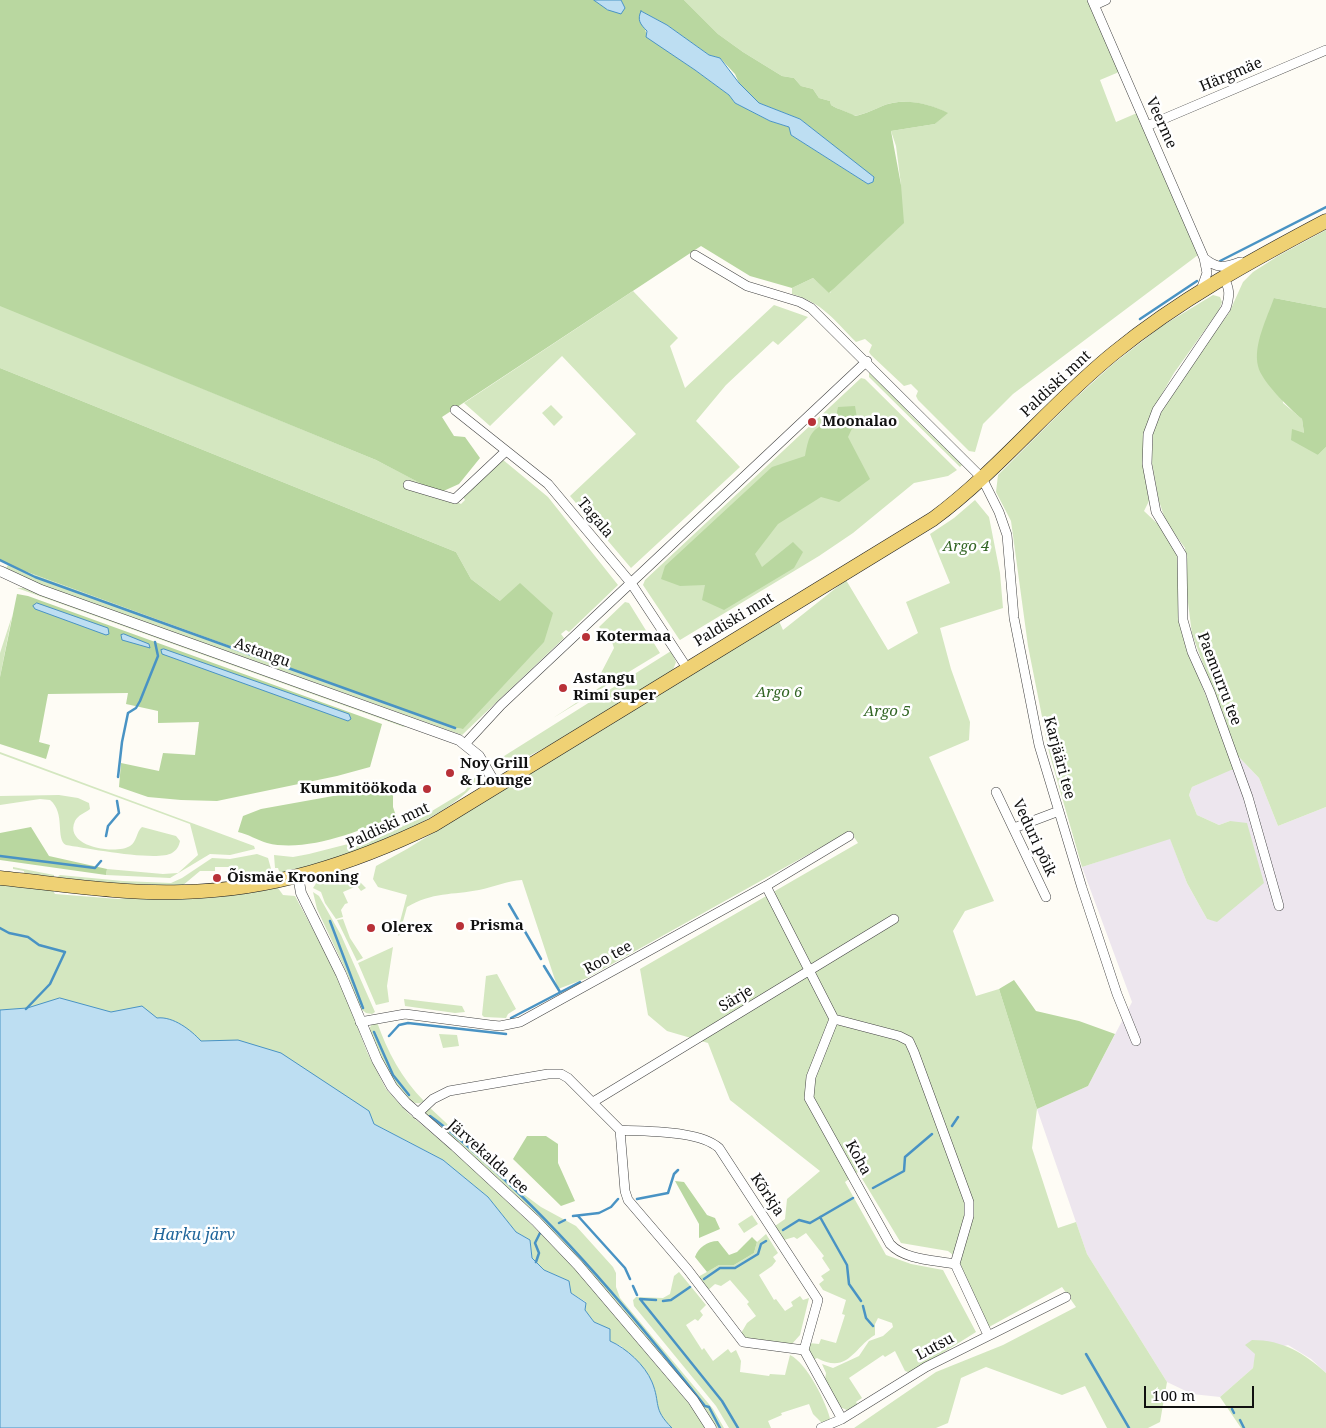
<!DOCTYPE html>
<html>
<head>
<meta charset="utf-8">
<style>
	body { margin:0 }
	#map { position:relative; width:1326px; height:1428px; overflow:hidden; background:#fefcf5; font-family:"Noto Serif",serif }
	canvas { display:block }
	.scale { position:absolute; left:1144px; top:1386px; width:110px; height:22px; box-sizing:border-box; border:2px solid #101010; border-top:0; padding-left:6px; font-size:15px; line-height:18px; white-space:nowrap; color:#101010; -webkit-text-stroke:4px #fff; paint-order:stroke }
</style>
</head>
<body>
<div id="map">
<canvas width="1326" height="1428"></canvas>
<div class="scale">100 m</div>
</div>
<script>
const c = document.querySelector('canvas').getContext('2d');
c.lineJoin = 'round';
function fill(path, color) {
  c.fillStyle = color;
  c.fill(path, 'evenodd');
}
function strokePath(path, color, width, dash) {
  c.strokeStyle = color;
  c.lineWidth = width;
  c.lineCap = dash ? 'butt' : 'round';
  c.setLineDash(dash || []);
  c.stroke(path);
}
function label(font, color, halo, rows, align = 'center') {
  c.font = font + ' "Noto Serif",serif';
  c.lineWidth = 5;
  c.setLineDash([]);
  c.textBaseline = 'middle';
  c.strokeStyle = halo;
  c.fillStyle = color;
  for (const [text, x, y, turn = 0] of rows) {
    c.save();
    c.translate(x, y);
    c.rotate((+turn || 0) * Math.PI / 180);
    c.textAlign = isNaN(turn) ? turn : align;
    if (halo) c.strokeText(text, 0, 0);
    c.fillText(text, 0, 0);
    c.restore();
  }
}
const industrial = new Path2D(`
	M1237 755 1259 778 1278 826 1326 807V1373L1311 1359 1288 1345 1256 1353 1253 1368 1220 1397 1192 1394 1167 1382 1087 1254 1037 1109 1088 1086 1132 1002 1082 867 1170 838 1187 883 1207 919 1217 921 1230 821 1219 825 1197 815 1189 795 1192 787 1231 769Z`);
const green = new Path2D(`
	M684 0H1088L1119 72 1100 80 1116 122 1137 113 1198 255 1013 394 983 424 975 452 969 451 918 400 916 396 918 391 911 384 904 386 871 355 869 352 872 345 865 339 856 342C834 320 823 303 792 294V288L813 278 830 293 901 185 896 146 891 131 935 124 947 113C928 103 901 97 880 107 871 111 865 114 854 116 847 111 839 110 831 105L830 101 819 98 813 89 801 86 794 78 782 76 743 52 718 34Z
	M1326 230V308L1274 298 1283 403 1302 419 1304 433 1318 455 1326 447V807L1278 826 1259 778 1237 755 1192 634 1187 595 1185 548 1166 522 1159 501 1152 463 1153 433 1163 408 1199 353 1229 313 1243 282 1253 272 1278 256Z
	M633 291 678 338 670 346 685 388 774 305 808 317 778 345 773 341 726 385 696 421 740 467 631 568 570 496 636 434 562 356 490 426 464 403Z
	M1213 295 1220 297 1222 302 1219 310 1174 373 1152 411 1144 468 1149 501 1144 511 1161 527 1179 558V583L1194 666 1235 770H1231L1192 787 1189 795 1197 815 1219 825 1230 821 1247 823 1264 883 1217 922 1207 919 1187 883 1170 839 1082 867 1049 752 1028 646 1011 521 996 492 998 475 1069 404 1113 364 1162 326Z
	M0 305 376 460 461 504 465 500 462 495 502 459 548 497 618 585 569 632 566 630 561 634 564 638 462 735 41 585 6 568 8 565 455 728 462 729 500 601 471 579 456 552 0 368Z
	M869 372 886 387 911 415 962 465 960 467 869 377Z
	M861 378 865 379 957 470 948 476 914 483 853 533 819 556 680 640 679 639 643 585 645 580Z
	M551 405 563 417 554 426 542 413Z
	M975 500 989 517 1000 573 1003 608 940 628 951 669 970 722 969 740 929 757 994 901 965 911 953 931 976 996 999 989 1037 1109 1032 1148 1058 1228 1076 1222 1087 1254 1167 1382 1160 1422 1148 1428H1107L1085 1386 1062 1395 986 1367 961 1378 948 1423 936 1428H854L936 1372 1003 1345 1076 1307 1062 1287 989 1327 958 1259 948 1251 901 1243 858 1172 845 1182 886 1255 911 1264 943 1270 976 1332 911 1373 905 1371 895 1351 885 1357 883 1355 849 1378 862 1398 856 1402 858 1405 849 1411 840 1407 825 1380 826 1373 822 1364 833 1368 859 1356 869 1341 883 1336 893 1327 892 1323 878 1318 875 1324V1335C854 1347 848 1375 817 1358L813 1360 808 1351 809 1343 819 1344 821 1339 836 1343 845 1315 842 1314 846 1300 823 1290 819 1284 824 1280 821 1276 830 1270 822 1258 824 1256 806 1233 797 1239 794 1237 784 1240 775 1226 785 1219 787 1199 820 1171 730 1100 708 1043 667 1031 648 1015 640 969 858 843 850 831 587 978 558 989 522 880C507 881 494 887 479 890 453 895 432 892 407 907L399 936 397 933 407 895 378 887 373 879 376 866 407 849 779 621 783 630 846 580 888 650 918 633 906 602 950 583 930 534 954 518Z
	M17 588H24L60 601 406 725 404 727Z
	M625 602 629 603 660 653 553 718 608 682 601 673 614 648 611 639 599 627Z
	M12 616 0 677V653Z
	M671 651 676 662 673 670 548 746 512 765 502 766 493 763Z
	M0 752 254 846 255 849 230 855 210 854 170 878 106 875 107 869 163 874 178 873 198 855 190 824 0 754Z
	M478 773C481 798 383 843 361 850 343 857 324 862 306 867 297 870 289 870 280 874L278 868H275L274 855 293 857 309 854 348 844 388 827 417 820 465 791Z
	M59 795 78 798 89 803 90 809C85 813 78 815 75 821 63 847 116 855 130 846 137 842 136 832 142 827L176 836 180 841C179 846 177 850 172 853 157 862 86 848 66 845 55 839 66 813 50 800L40 799 0 805V796Z
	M257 854 268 858 273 876 253 878 234 871V867H215V871H200L182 886 103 883 57 877 60 875 123 881 171 883 182 878 212 858 230 859Z
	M13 867 54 875V877L24 873V871L13 869Z
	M345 874 354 876 366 888 361 891 357 886 343 892 348 903 345 904 341 910 343 917 336 919 325 903 321 892 313 888 317 882Z
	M0 883 52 889 55 894 118 899 133 897 194 898 240 894 278 888 283 895 295 896 338 976 367 1052 386 1089 408 1113 462 1159 534 1227 576 1270 691 1406 705 1428H672L660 1416 652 1382 621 1346 609 1341V1329L594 1322 585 1310 586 1302 571 1293 569 1281 544 1270 532 1258 530 1240 516 1232 488 1197 443 1160 374 1124 0 1047Z
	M313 892 319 896 341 935 375 1012 372 1014 366 1013 361 1009 346 971 317 909Z
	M343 919 350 938 363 958 357 961 337 920Z
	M393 947 387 986 389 1002 376 1005 358 963Z
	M497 974 516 1009 508 1014 506 1018 484 1017 482 1015 486 976Z
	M404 999 462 1006 465 1012 455 1013 405 1006Z
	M377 1022C387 1051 402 1079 424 1101 403 1117 375 1044 369 1029L372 1024Z
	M439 1034 457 1035 459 1046 443 1048Z
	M428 1106 518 1190 541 1207 576 1226 613 1267 616 1273V1287L620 1298 713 1409 724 1428H717L697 1399 569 1248 523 1202 425 1114Z
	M752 1215 758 1224 744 1233 738 1224Z
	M766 1234 778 1253 773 1257 776 1261 772 1266 759 1275 774 1300 776 1299 785 1311 793 1306 791 1302 800 1296 803 1300 809 1298 800 1335 791 1345 747 1339 740 1335 747 1323 756 1316 747 1304 749 1302 730 1280 721 1286 715 1284 707 1291 698 1277 719 1265H734L754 1253 757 1242Z
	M679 1272 706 1305 700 1311 703 1315 698 1321 695 1319 686 1325 702 1350 704 1348 713 1361 728 1349 731 1353 736 1350 741 1361 740 1372 769 1376 770 1374 785 1375 790 1355C807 1363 827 1403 831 1422L823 1424 813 1414 809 1404 781 1413 782 1415 768 1421 771 1428H729L716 1406 634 1306 633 1300 636 1297 663 1298 670 1294 674 1276Z
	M1252 1340C1283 1340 1304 1353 1326 1373V1428H1241L1220 1397 1253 1368 1255 1354 1245 1345Z`);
const forest = new Path2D(`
	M0 0H594L608 10 625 8 621 0H684L718 34 743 52 782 76 794 78 801 86 813 89 819 98 830 101 831 105C839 110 847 111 855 116 865 114 871 111 880 107 902 97 928 103 948 113L935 124 891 131 901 185 904 223 829 293 813 278 792 288 750 276 701 246 442 417 454 436 465 437 480 458 459 484 439 493 376 460 0 306ZM641 11 667 25 709 55 720 58 735 74 739 83 759 103 800 119 873 177V182L868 184 791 135 789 127 770 121 735 103 729 95 695 70 647 37Z
	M1274 298 1326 308V447L1318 455 1291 440 1292 429 1304 433 1302 419C1290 409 1261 381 1258 366 1253 345 1267 318 1274 298Z
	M0 368 456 552 471 579 500 601 520 583 553 613 544 642 463 729 455 728 8 565 0 560Z
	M855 406 857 418 848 437 870 479 839 502 821 497 778 524 755 554 762 567 793 542 803 552 794 568 724 610 702 600 705 585 680 586 661 579 665 566 772 467 805 456C809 435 811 426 835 422L838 407Z
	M17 594 28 596 382 724 370 767 337 776 217 801 181 800 148 797 119 787 121 763 159 771 163 753 195 755 199 722 158 723V711L126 704 128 693 48 694 39 742 50 745 46 759 0 744V677Z
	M383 787 393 793V807L396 816C359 831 306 853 267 843 257 840 248 834 238 832L243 816 261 809Z
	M31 827 49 856 107 869 106 875 0 860V833Z
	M1014 980 1036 1011 1079 1021 1115 1034 1088 1086 1037 1109 999 989Z
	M527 1136H546L558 1144V1163L575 1201 561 1206 513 1159Z
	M675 1181 684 1182 707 1215 715 1218 720 1229 699 1238V1224Z
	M752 1237 757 1242 754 1253 734 1265H719L707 1272 695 1257C698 1248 707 1241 718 1241L729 1255 737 1252Z`);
const water = new Path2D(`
	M594 0H621L625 8 621 14 608 10Z
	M641 11 667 25 709 55 720 58 739 83 759 103 800 119 874 177 873 182 868 184 791 135 789 127 770 121 735 103 729 95 695 70 646 37 647 31C640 24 637 20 641 11Z
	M37 603 108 628 109 634 106 635 35 609 33 606Z
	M124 634 149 644 150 648 122 640 121 635Z
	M164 649 349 714 351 719 348 721 162 654 161 650Z
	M60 998 111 1012 142 1006 157 1018C173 1016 191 1030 201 1041L238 1040 281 1053 369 1111 374 1124 443 1160 488 1197 516 1232 530 1240 532 1258 544 1270 569 1281 571 1293 586 1303 585 1310 594 1322 610 1329V1341C626 1348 645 1365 652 1382 661 1404 652 1408 672 1428H0V1010L27 1008Z`);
const stream = new Path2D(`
	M1220 261 1326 207
	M1140 319 1197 281
	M0 560 35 577 455 728
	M118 777 122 742 128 713 136 708 140 701 158 656 155 642
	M106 836 108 826 119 813 117 801
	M0 856 95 868 101 861
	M509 904 541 959
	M330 921 363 1008
	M0 928 9 933 28 937 39 945 65 952 50 984 26 1009
	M544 966 560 992
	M511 1018 580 982
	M374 1032 393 1075 409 1095
	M389 1036 399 1025 408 1023 506 1034
	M430 1116C457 1135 482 1159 507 1182 580 1251 643 1328 705 1406L709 1407 720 1428
	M952 1126 958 1117
	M873 1188 904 1171 905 1157 932 1134
	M637 1199 668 1193 674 1174 678 1170
	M573 1216 599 1213 611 1207 618 1199
	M578 1216 625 1268 630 1279
	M820 1217 847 1265 849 1284 861 1301
	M559 1223 565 1220
	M783 1230 799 1220 810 1223 853 1198
	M536 1262 539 1253 535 1243 540 1233
	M704 1279 720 1268H735L758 1254 761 1244 766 1241
	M633 1286 637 1295
	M640 1299 722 1401 738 1428
	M640 1299 656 1300
	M663 1301 671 1300 690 1287
	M863 1306 866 1318 873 1326
	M1086 1354 1129 1428
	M1232 1409 1234 1413
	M1240 1420 1244 1428`);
const minor = new Path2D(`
	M1092 0 1204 258 1207 273 1201 290
	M1095 5 1106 0
	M1147 126 1326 50
	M695 255 747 286 800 302 811 308 982 478 999 512 1007 535 1014 618 1039 745 1082 888 1117 994 1136 1041
	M1204 258C1217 269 1225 268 1240 262
	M1223 277C1230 288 1230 295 1226 308L1157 410 1148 434 1147 464 1156 512 1182 555 1183 620 1192 652 1210 692 1248 797 1279 906
	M455 410 548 484 631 583 687 668
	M408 485 455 499 506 451
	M465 744 501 705 867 361
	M996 792 1046 897
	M1014 828 1059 811
	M766 886 834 1019 899 1036 909 1041 914 1052 969 1202V1216L955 1264 988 1335
	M834 1019 811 1077 809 1098 890 1244C905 1260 933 1260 955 1264
	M360 1022 405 1014 490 1025 500 1026 520 1022 766 886 849 836
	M593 1102 894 919
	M417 1114 433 1099 449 1091 548 1074H561L568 1078 620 1130C647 1132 699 1130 719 1148L818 1300 804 1350 842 1419
	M620 1130 625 1191 628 1200 688 1270 743 1342 804 1350
	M821 1428 842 1419 926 1367 1066 1297`);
const tertiary = new Path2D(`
	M0 571 41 590 459 740 479 756 496 785
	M298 876 301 893 341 974 377 1060 392 1087 406 1103 455 1146 536 1221 578 1265 693 1400 711 1428`);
const primary = new Path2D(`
	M0 878C60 884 121 894 182 892 272 890 352 864 433 825L933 519C999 470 1051 404 1114 353 1179 300 1252 260 1326 221`);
const markers = [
	[812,422,5,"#b83138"],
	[586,637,5,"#b83138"],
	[563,688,5,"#b83138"],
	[450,773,5,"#b83138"],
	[427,789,5,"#b83138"],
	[217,878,5,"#b83138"],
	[460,926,5,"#b83138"],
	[371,928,5,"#b83138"]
];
const streetNames = [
	["Härgmäe",1231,75,-23],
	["Veerme",1161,123,66],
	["Paldiski mnt",1056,384,-43],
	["Tagala",595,518,50],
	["Paldiski mnt",734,620,-31],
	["Astangu",262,653,20],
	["Paemurru tee",1219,679,69],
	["Karjääri tee",1059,758,75],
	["Paldiski mnt",388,826,-25],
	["Veduri põik",1034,838,65],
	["Roo tee",608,958,-29],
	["Särje",736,999,-31],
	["Järvekalda tee",488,1157,42],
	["Koha",858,1158,61],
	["Kõrkja",767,1195,56],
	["Lutsu",935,1347,-28]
];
const poiNames = [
	["Moonalao",822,422],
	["Kotermaa",596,637],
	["Astangu",573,679],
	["Rimi super",573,696],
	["Noy Grill",460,764],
	["& Lounge",460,781],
	["Kummitöökoda",417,789,"right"],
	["Õismäe Krooning",227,878],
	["Prisma",470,926],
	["Olerex",381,928]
];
const parkNames = [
	["Argo 4",966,547],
	["Argo 6",779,693],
	["Argo 5",887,712]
];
const waterNames = [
	["Harku järv",194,1235]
];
fill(industrial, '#ede6ee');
fill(green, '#d4e7c0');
fill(forest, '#b9d7a0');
fill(water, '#bddef2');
strokePath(water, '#4993c4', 1);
strokePath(stream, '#4993c4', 2.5);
strokePath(minor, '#434343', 10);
strokePath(tertiary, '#434343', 11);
strokePath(primary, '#212121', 15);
strokePath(minor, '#fff', 9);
strokePath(tertiary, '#fff', 10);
strokePath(primary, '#efd174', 14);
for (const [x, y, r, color] of markers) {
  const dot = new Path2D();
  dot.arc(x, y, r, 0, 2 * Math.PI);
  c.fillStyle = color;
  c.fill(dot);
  strokePath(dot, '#fff', 2);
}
label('15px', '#101010', '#fff', streetNames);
label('bold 15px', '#101010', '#fff', poiNames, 'left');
label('italic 15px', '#326524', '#fff', parkNames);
label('italic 16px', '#21669b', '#fff', waterNames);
</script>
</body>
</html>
